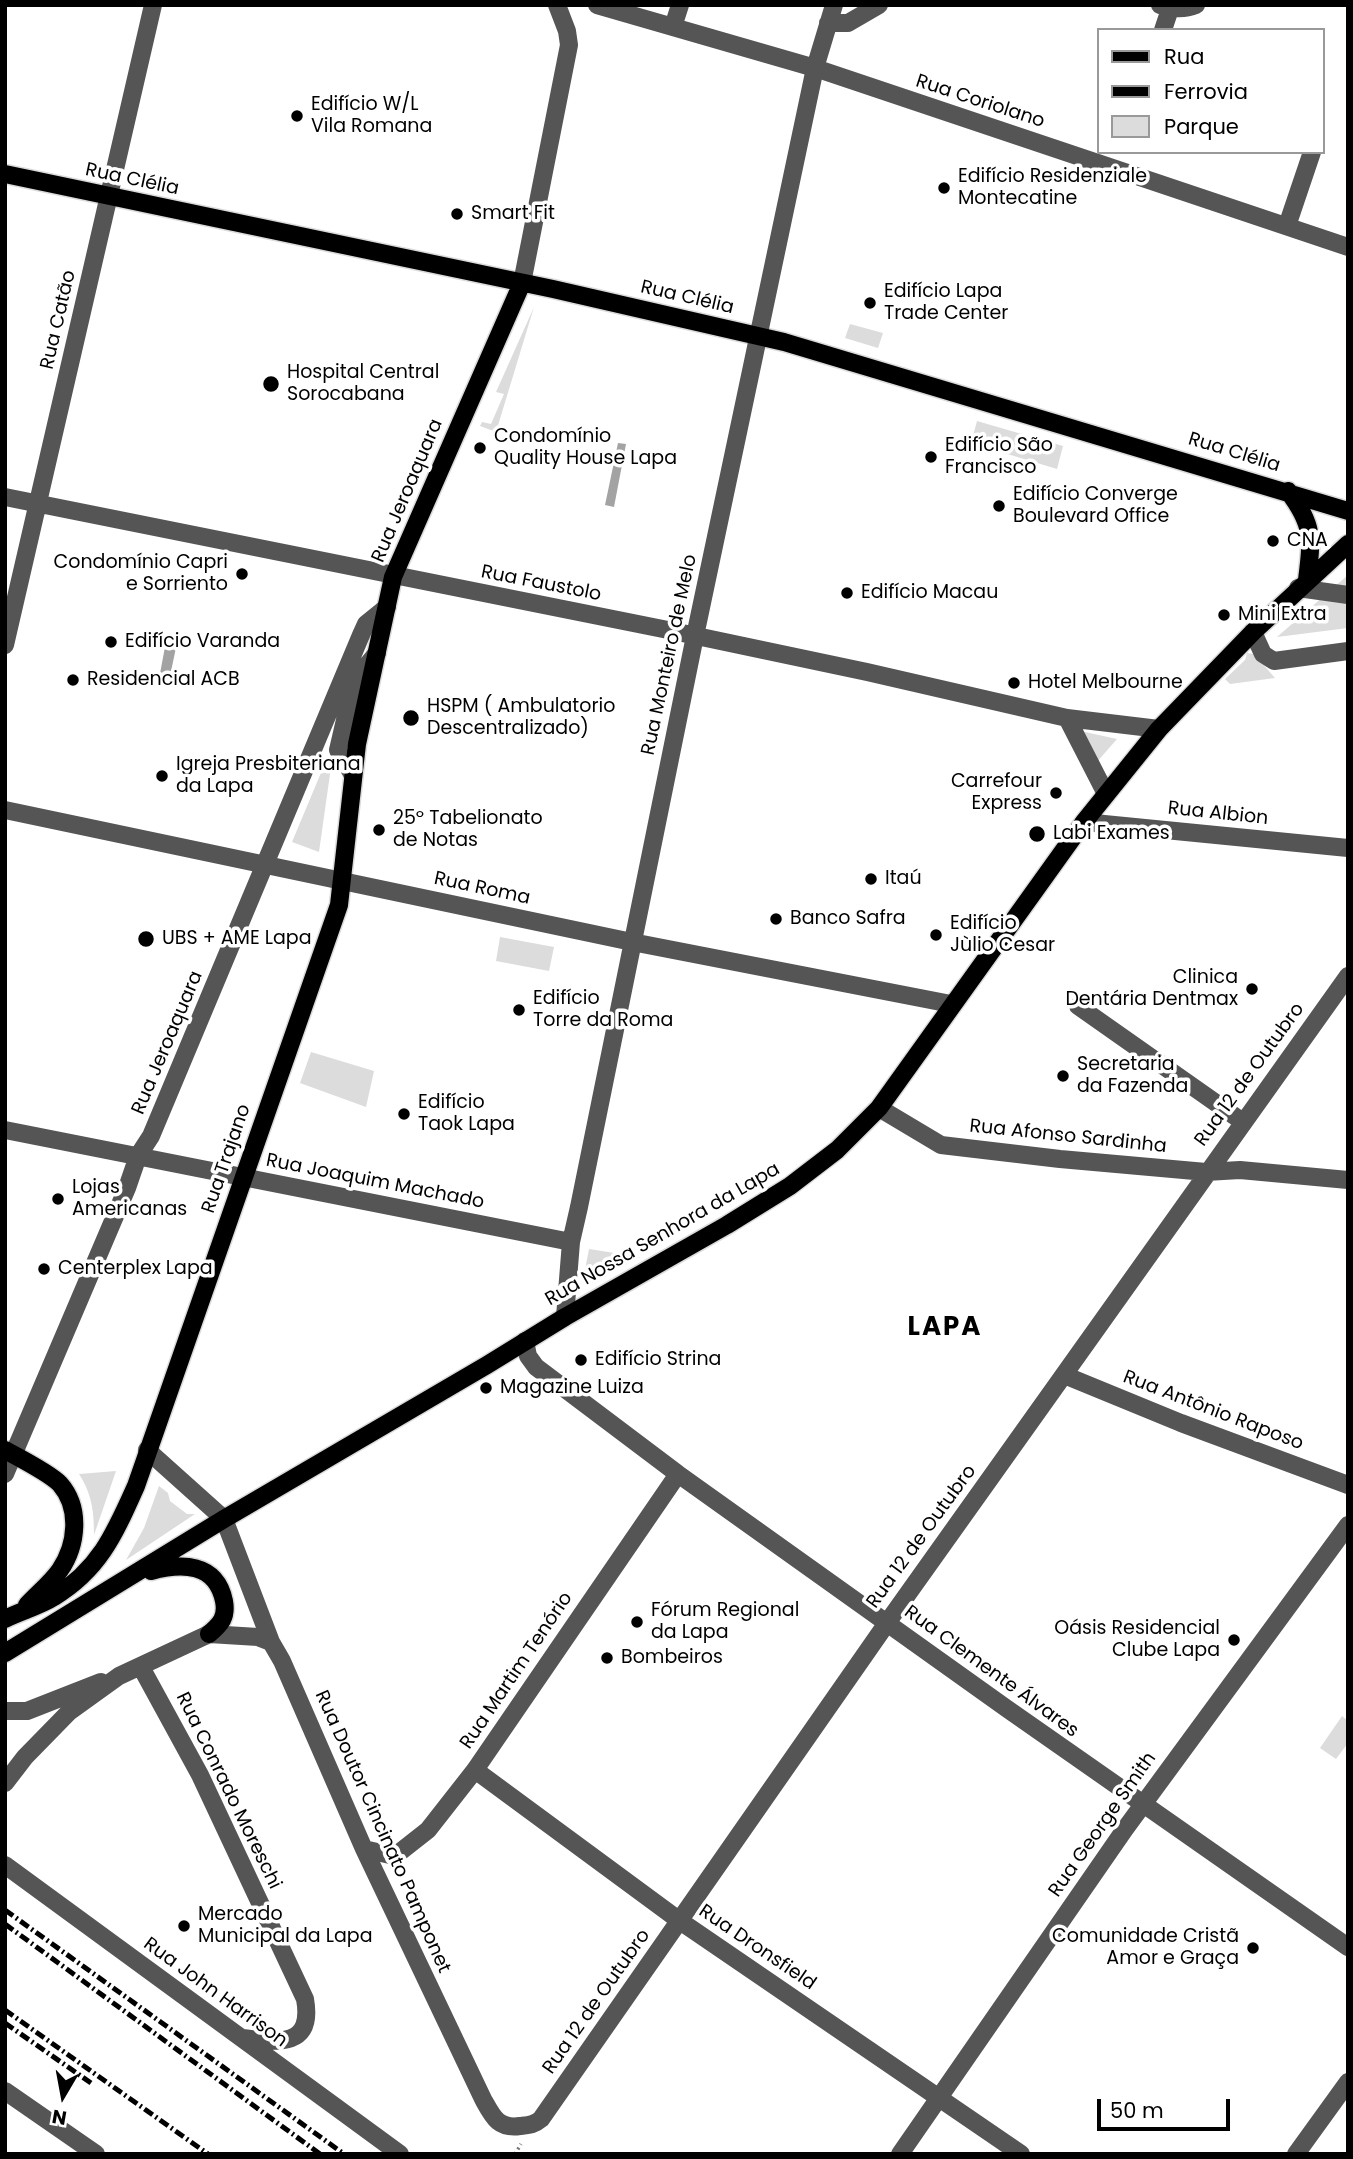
<!DOCTYPE html>
<html>
<head>
<meta charset="utf-8">
<style>
	body { margin:0 }
	#map { position:relative; width:1353px; height:2159px; overflow:hidden; background:#fff; font-family:Poppins,sans-serif }
	canvas { display:block }
	.frame { position:absolute; inset:0; border:7px solid #000; pointer-events:none }
	.legend { position:absolute; left:1097px; top:28px; width:228px; height:126px; box-sizing:border-box; background:#fff; border:2px solid #999; margin:0; padding:9px 12px; list-style:none; font-size:21px; color:#000 }
	.legend li { display:flex; align-items:center; gap:14px; height:35px }
	.legend b { width:35px; border:2px solid #999 }
	.north { position:absolute; left:28px; top:2061px; width:70px; height:70px; -webkit-text-stroke:5px #fff; paint-order:stroke; rotate:190deg; font-size:19px; font-weight:700; line-height:28px; text-align:center; color:#000 }
	.north::after { content:''; display:block; margin:auto; width:24px; height:32px; background:#000; clip-path:polygon(50% 0,100% 100%,50% 72%,0 100%) }
	.scale { position:absolute; left:1097px; top:2099px; width:133px; height:32px; box-sizing:border-box; border:4px solid #000; border-top:0; padding-left:9px; font-size:21px; line-height:24px; white-space:nowrap; color:#000; -webkit-text-stroke:5px #fff; paint-order:stroke }
</style>
</head>
<body>
<div id="map">
<canvas width="1353" height="2159"></canvas>
<div class="frame"></div>
<ul class="legend">
<li><b style="height:9px;background:#000"></b>Rua</li>
<li><b style="height:9px;background:#000"></b>Ferrovia</li>
<li><b style="height:19px;background:#dcdcdc"></b>Parque</li>
</ul>
<div class="north">N</div>
<div class="scale">50 m</div>
</div>
<script>
const c = document.querySelector('canvas').getContext('2d');
c.lineJoin = 'round';
function fill(path, color) {
  c.fillStyle = color;
  c.fill(path, 'evenodd');
}
function strokePath(path, color, width, dash) {
  c.strokeStyle = color;
  c.lineWidth = width;
  c.lineCap = dash ? 'butt' : 'round';
  c.setLineDash(dash || []);
  c.stroke(path);
}
function label(font, color, halo, rows, align = 'center') {
  c.font = font + ' Poppins,sans-serif';
  c.lineWidth = 7;
  c.setLineDash([]);
  c.textBaseline = 'middle';
  c.strokeStyle = halo;
  c.fillStyle = color;
  for (const [text, x, y, turn = 0] of rows) {
    c.save();
    c.translate(x, y);
    c.rotate((+turn || 0) * Math.PI / 180);
    c.textAlign = isNaN(turn) ? turn : align;
    if (halo) c.strokeText(text, 0, 0);
    c.fillText(text, 0, 0);
    c.restore();
  }
}
const green = new Path2D(`
	M534 307 496 432 480 426 482 422 491 424 504 394 496 392Z
	M850 324 883 333 878 348 845 338Z
	M977 421 1063 446 1057 469 971 443Z
	M1348 575V628L1277 637Z
	M1247 653 1254 654 1275 678 1230 684 1225 679 1245 660Z
	M1076 730 1117 739 1096 763Z
	M328 756 332 760 319 852 292 842Z
	M500 937 554 947 549 971 496 961Z
	M311 1052 374 1071 366 1107 300 1083Z
	M589 1249 640 1257 588 1285 583 1280Z
	M116 1471 94 1535C94 1512 92 1494 79 1474Z
	M159 1486 168 1493 170 1501 187 1514H195L126 1560 144 1528Z
	M1342 1716 1348 1721V1743L1336 1759 1320 1748Z`);
const water = new Path2D(`
	M618 443 626 444 614 507 605 505Z
	M167 636 178 638 169 681 159 679Z`);
const path = new Path2D(`
	M515 2154 521 2144`);
const minor = new Path2D(`
	M597 5 815 68 1348 247
	M1160 5C1172 9 1184 10 1196 5
	M828 23H848L879 5
	M673 27 680 5
	M1163 30 1170 9
	M1287 226 1312 152
	M522 283 569 45 567 31 557 5
	M5 497 668 630 867 672 1067 718 1159 729
	M1298 588 1348 595
	M1253 632 1263 654 1274 661 1348 651
	M5 645 153 5
	M1067 718 1106 794
	M353 775 338 750 354 681 377 653
	M5 810 632 942 951 1004
	M1084 822 1348 848
	M1078 1006 1243 1122
	M879 1108 941 1145 1060 1159 1206 1172 1240 1170 1348 1180
	M5 1130 571 1242
	M565 1317 571 1242 579 1207 695 636 815 68 834 5
	M525 1341 528 1356 536 1367 678 1474 1006 1708 1348 1947
	M1064 1375 1181 1423 1348 1485
	M147 1450 224 1519 271 1642 282 1661 364 1849 483 2099C493 2117 498 2129 520 2126 529 2125 534 2125 541 2119L887 1623 1348 976
	M5 1474 127 1188 138 1156 151 1136 361 635 366 624 387 607
	M141 1667 200 1775 305 1999C314 2049 275 2042 243 2038
	M5 1711H27L101 1682
	M475 1770 680 1921 1021 2154
	M5 1783 25 1757 69 1712 119 1676 209 1634 258 1637 271 1642
	M364 1849 390 1855 400 1852 428 1830 475 1770 678 1474
	M5 1865 400 2154
	M5 2091 96 2154
	M900 2154 1125 1829 1348 1525
	M1296 2154 1348 2082`);
const major = new Path2D(`
	M5 174 553 289 784 342 1348 511
	M1288 491C1314 525 1312 539 1307 580
	M5 1450C18 1457 51 1474 60 1484 81 1508 77 1545 60 1570 51 1583 37 1594 27 1605
	M151 1571C181 1563 216 1562 224 1601 227 1617 221 1624 209 1634
	M5 1619C21 1611 40 1606 54 1597 100 1569 115 1533 136 1486L339 905 357 744 393 577 522 283
	M5 1653 224 1519 487 1365 565 1317 727 1225 790 1186 837 1150 879 1108 1084 822 1159 729 1253 632 1348 544`);
const rail = new Path2D(`
	M5 1910 344 2154
	M5 1924 320 2154
	M5 2010 208 2154
	M5 2023 91 2083`);
const markers = [
	[297,116,7,"#000"],
	[944,188,7,"#000"],
	[457,214,7,"#000"],
	[870,303,7,"#000"],
	[271,384,9,"#000"],
	[480,448,7,"#000"],
	[931,457,7,"#000"],
	[999,506,7,"#000"],
	[1273,541,7,"#000"],
	[242,574,7,"#000"],
	[847,593,7,"#000"],
	[1224,615,7,"#000"],
	[111,642,7,"#000"],
	[73,680,7,"#000"],
	[1014,683,7,"#000"],
	[411,718,9,"#000"],
	[162,776,7,"#000"],
	[1056,793,7,"#000"],
	[379,830,7,"#000"],
	[1037,834,9,"#000"],
	[871,879,7,"#000"],
	[776,919,7,"#000"],
	[936,935,7,"#000"],
	[146,939,9,"#000"],
	[1252,989,7,"#000"],
	[519,1010,7,"#000"],
	[1063,1076,7,"#000"],
	[404,1114,7,"#000"],
	[58,1199,7,"#000"],
	[44,1269,7,"#000"],
	[581,1360,7,"#000"],
	[486,1388,7,"#000"],
	[637,1622,7,"#000"],
	[1234,1640,7,"#000"],
	[607,1658,7,"#000"],
	[184,1926,7,"#000"],
	[1253,1948,7,"#000"]
];
const streetNames = [
	["Rua Coriolano",980,102,18],
	["Rua Clélia",132,180,12],
	["Rua Clélia",687,298,13],
	["Rua Catão",59,320,-77],
	["Rua Clélia",1234,453,17],
	["Rua Jeroaquara",408,491,-67],
	["Rua Faustolo",541,584,11],
	["Rua Monteiro de Melo",670,655,-78],
	["Rua Albion",1218,814,6],
	["Rua Roma",482,889,12],
	["Rua Jeroaquara",168,1043,-67],
	["Rua 12 de Outubro",1250,1075,-54],
	["Rua Afonso Sardinha",1068,1137,6],
	["Rua Trajano",227,1159,-71],
	["Rua Joaquim Machado",375,1182,11],
	["Rua Nossa Senhora da Lapa",663,1235,-30],
	["Rua Antônio Raposo",1213,1411,21],
	["Rua 12 de Outubro",922,1537,-54],
	["Rua Martim Tenório",517,1671,-56],
	["Rua Clemente Álvares",991,1672,36],
	["Rua Conrado Moreschi",228,1791,64],
	["Rua George Smith",1103,1825,-55],
	["Rua Doutor Cincinato Pamponet",382,1832,66],
	["Rua Dronsfield",757,1948,34],
	["Rua John Harrison",215,1993,36],
	["Rua 12 de Outubro",597,2002,-55]
];
const poiNames = [
	["Edifício W/L",311,105],
	["Vila Romana",311,127],
	["Edifício Residenziale",958,177],
	["Montecatine",958,199],
	["Smart Fit",471,214],
	["Edifício Lapa",884,292],
	["Trade Center",884,314],
	["Hospital Central",287,373],
	["Sorocabana",287,395],
	["Condomínio",494,437],
	["Quality House Lapa",494,459],
	["Edifício São",945,446],
	["Francisco",945,468],
	["Edifício Converge",1013,495],
	["Boulevard Office",1013,517],
	["CNA",1287,541],
	["Condomínio Capri",228,563,"right"],
	["e Sorriento",228,585,"right"],
	["Edifício Macau",861,593],
	["Mini Extra",1238,615],
	["Edifício Varanda",125,642],
	["Residencial ACB",87,680],
	["Hotel Melbourne",1028,683],
	["HSPM ( Ambulatorio",427,707],
	["Descentralizado)",427,729],
	["Igreja Presbiteriana",176,765],
	["da Lapa",176,787],
	["Carrefour",1042,782,"right"],
	["Express",1042,804,"right"],
	["25º Tabelionato",393,819],
	["de Notas",393,841],
	["Labi Exames",1053,834],
	["Itaú",885,879],
	["Banco Safra",790,919],
	["Edifício",950,924],
	["Jùlio Cesar",950,946],
	["UBS + AME Lapa",162,939],
	["Clinica",1238,978,"right"],
	["Dentária Dentmax",1238,1000,"right"],
	["Edifício",533,999],
	["Torre da Roma",533,1021],
	["Secretaria",1077,1065],
	["da Fazenda",1077,1087],
	["Edifício",418,1103],
	["Taok Lapa",418,1125],
	["Lojas",72,1188],
	["Americanas",72,1210],
	["Centerplex Lapa",58,1269],
	["Edifício Strina",595,1360],
	["Magazine Luiza",500,1388],
	["Fórum Regional",651,1611],
	["da Lapa",651,1633],
	["Oásis Residencial",1220,1629,"right"],
	["Clube Lapa",1220,1651,"right"],
	["Bombeiros",621,1658],
	["Mercado",198,1915],
	["Municipal da Lapa",198,1937],
	["Comunidade Cristã",1239,1937,"right"],
	["Amor e Graça",1239,1959,"right"]
];
const districtNames = [
	["LAPA",945,1328]
];
fill(green, '#dcdcdc');
fill(water, '#a3a3a3');
strokePath(major, '#dbdbdb', 21);
strokePath(path, '#777', 3.5, [2, 3.5]);
strokePath(minor, '#555', 18);
strokePath(major, '#000', 18);
strokePath(rail, '#000', 5, [10, 3.5, 2, 3.5]);
for (const [x, y, r, color] of markers) {
  const dot = new Path2D();
  dot.arc(x, y, r, 0, 2 * Math.PI);
  c.fillStyle = color;
  c.fill(dot);
  strokePath(dot, '#fff', 2.5);
}
label('19px', '#000', '#fff', streetNames);
label('19px', '#000', '#fff', poiNames, 'left');
c.letterSpacing = '2px';
label('bold 26px', '#000', '#fff', districtNames);
c.letterSpacing = '0px';
</script>
</body>
</html>
